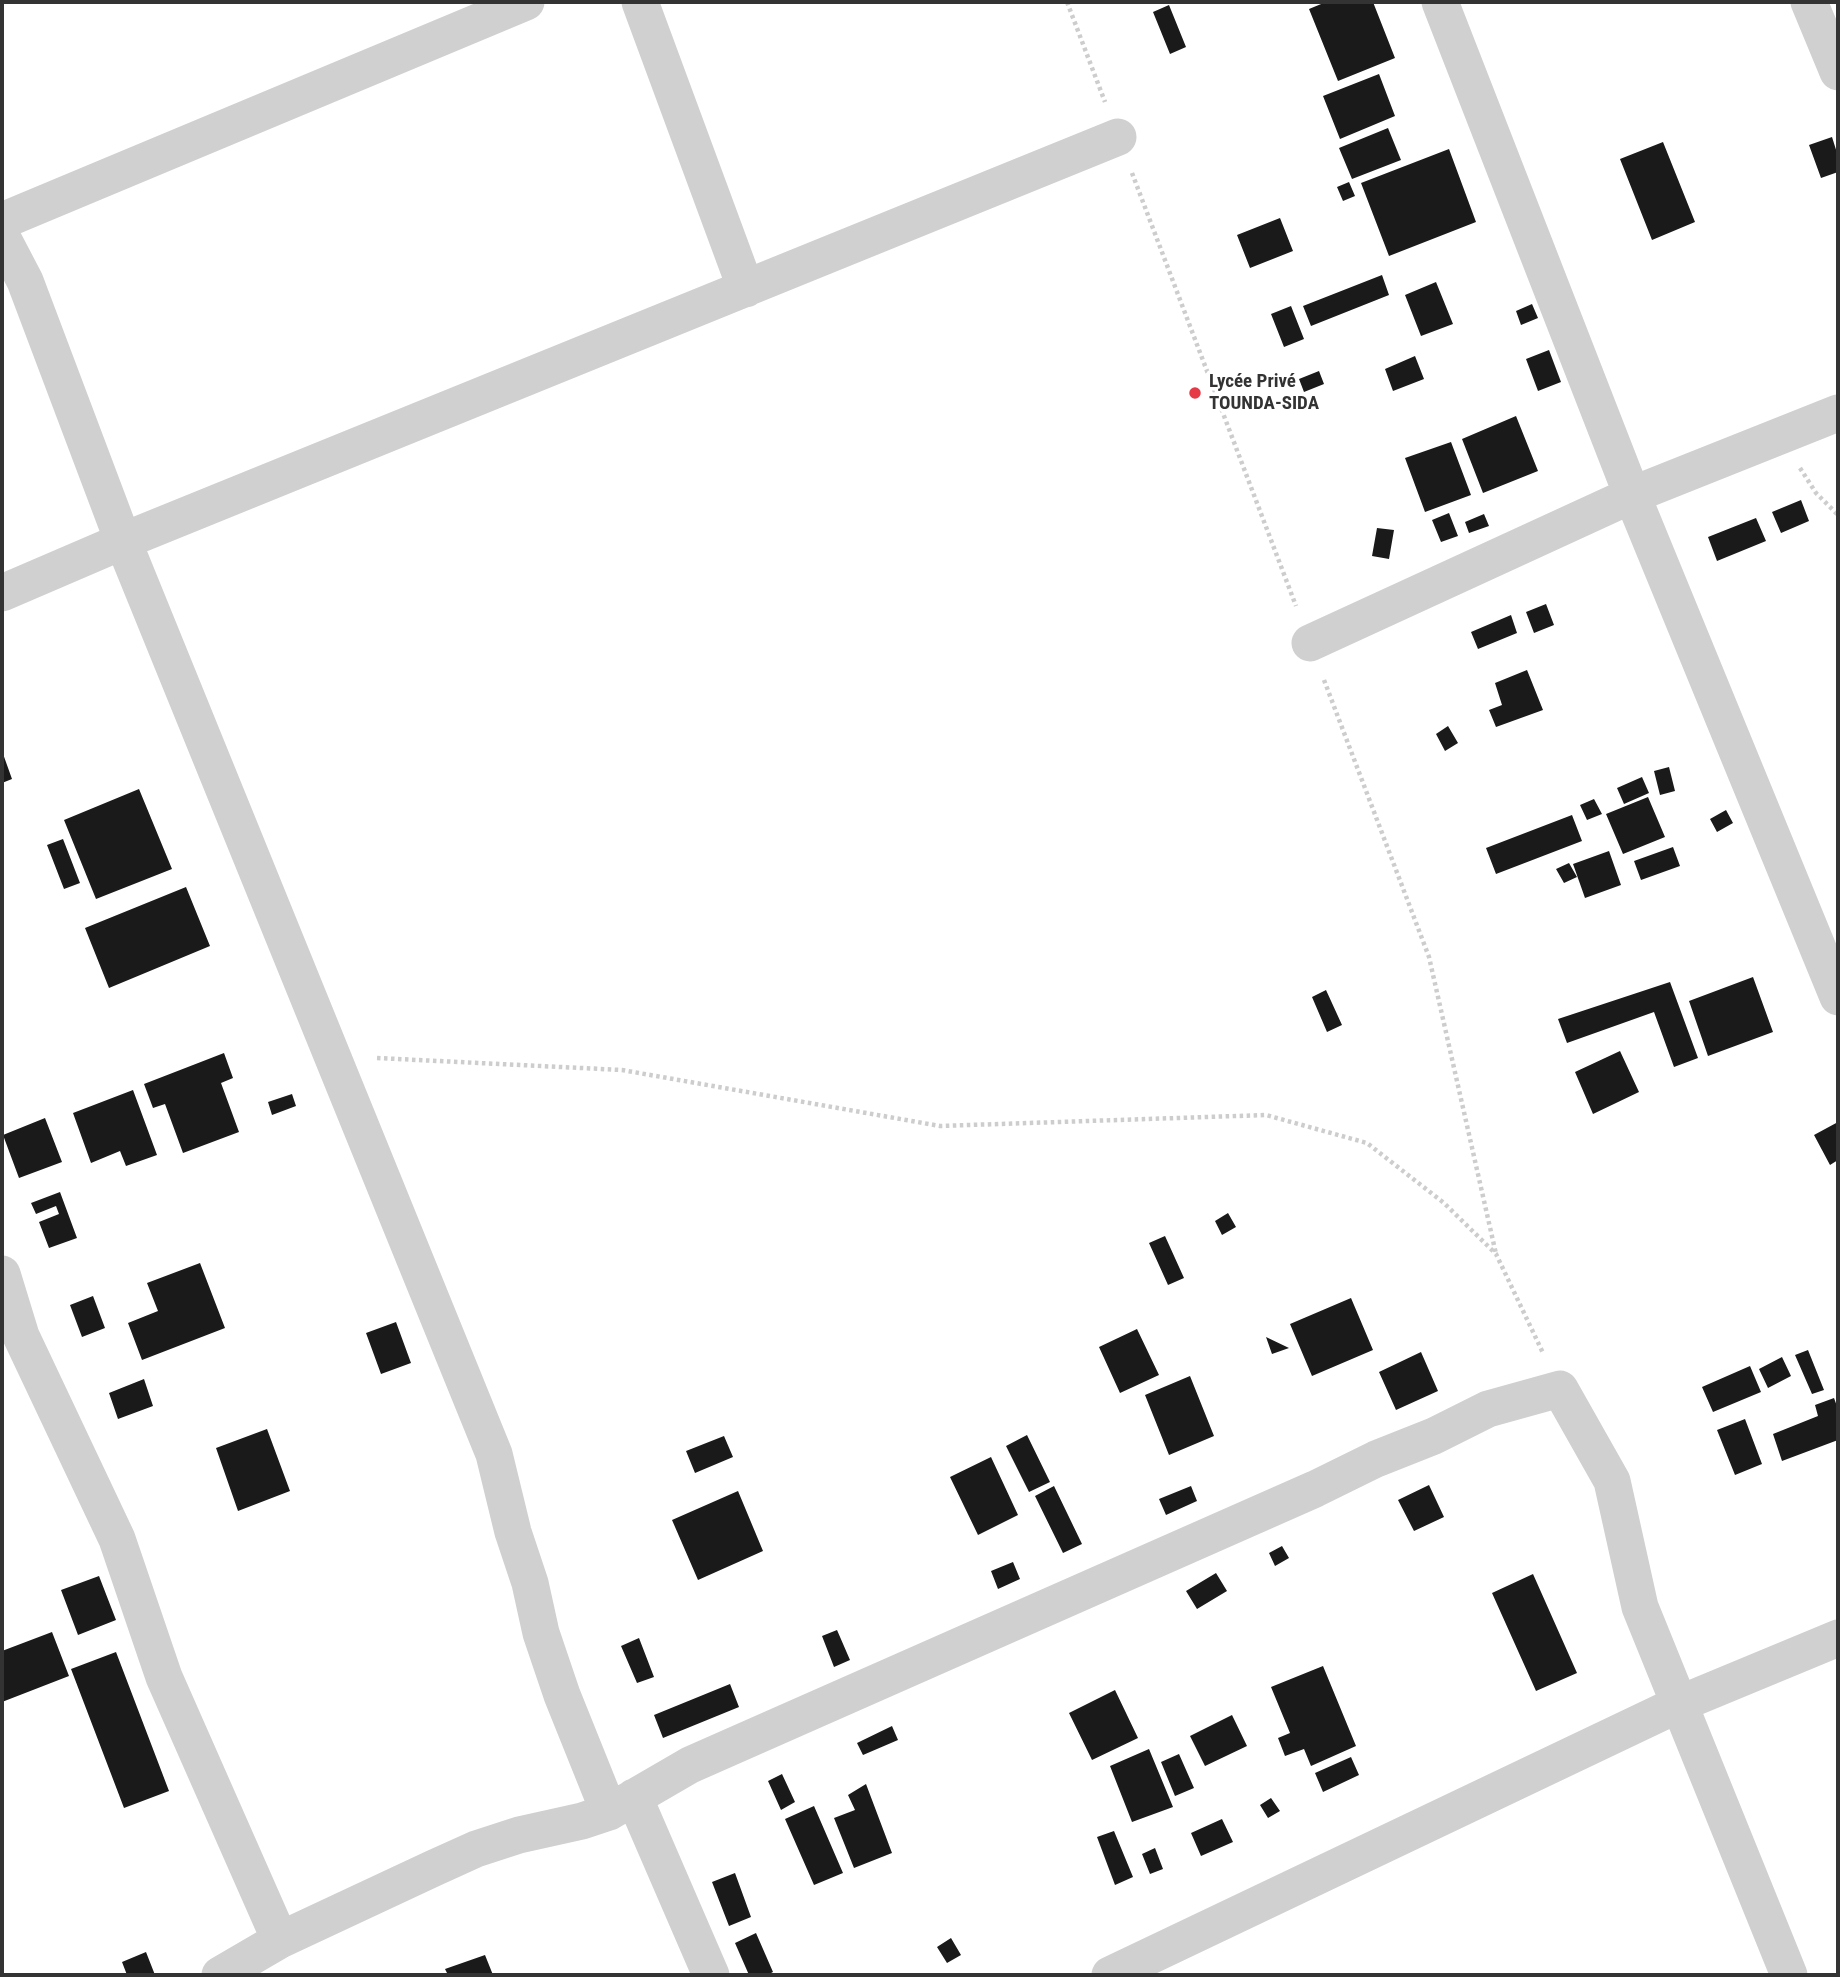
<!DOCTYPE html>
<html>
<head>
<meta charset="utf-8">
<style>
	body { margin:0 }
	#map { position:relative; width:1840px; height:1977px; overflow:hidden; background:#fff; font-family:"Roboto Condensed",sans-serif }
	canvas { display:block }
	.frame { position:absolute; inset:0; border:4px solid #333; pointer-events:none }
</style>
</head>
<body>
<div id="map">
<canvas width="1840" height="1977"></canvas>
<div class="frame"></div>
</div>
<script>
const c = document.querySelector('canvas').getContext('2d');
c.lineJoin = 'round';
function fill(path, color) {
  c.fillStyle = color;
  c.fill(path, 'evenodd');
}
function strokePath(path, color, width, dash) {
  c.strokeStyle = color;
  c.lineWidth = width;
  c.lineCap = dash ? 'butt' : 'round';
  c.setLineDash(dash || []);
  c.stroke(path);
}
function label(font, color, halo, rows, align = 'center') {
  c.font = font + ' "Roboto Condensed",sans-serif';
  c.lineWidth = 7;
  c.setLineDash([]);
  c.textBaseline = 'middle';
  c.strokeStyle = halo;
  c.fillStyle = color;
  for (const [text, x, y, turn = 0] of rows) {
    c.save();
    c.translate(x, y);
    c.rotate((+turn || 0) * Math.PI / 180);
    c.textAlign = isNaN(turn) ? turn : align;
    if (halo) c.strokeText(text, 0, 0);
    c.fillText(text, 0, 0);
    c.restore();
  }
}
const building = new Path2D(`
	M1326 2H1373L1395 58 1338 81 1309 9Z
	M1169 5 1186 47 1170 54 1153 12Z
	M1379 74 1395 116 1340 139 1323 96Z
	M1388 128 1401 160 1352 179 1339 148Z
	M1832 137 1838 156V172L1821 178 1809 145Z
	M1663 142 1695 222 1652 240 1620 159Z
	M1449 149 1476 222 1389 256 1361 183Z
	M1349 182 1355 196 1343 201 1337 187Z
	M1280 218 1293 251 1250 268 1237 235Z
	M1382 275 1389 295 1311 326 1303 306Z
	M1436 282 1453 324 1421 336 1405 295Z
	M1532 304 1538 318 1521 325 1516 311Z
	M1291 306 1304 339 1284 347 1271 314Z
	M1549 350 1561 382 1538 391 1526 359Z
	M1415 356 1424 379 1393 391 1385 369Z
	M1319 371 1324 384 1304 392 1299 379Z
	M1516 416 1538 471 1483 493 1462 439Z
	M1451 442 1471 495 1425 512 1405 458Z
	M1801 500 1809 521 1781 533 1772 512Z
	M1449 513 1458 536 1441 542 1432 520Z
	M1484 514 1489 526 1469 533 1465 522Z
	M1756 518 1766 541 1717 561 1708 537Z
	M1377 528 1394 530 1389 559 1372 556Z
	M1546 604 1554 625 1534 633 1526 612Z
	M1511 615 1517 633 1478 649 1471 632Z
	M1527 670 1543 710 1496 727 1489 710 1502 705 1495 683Z
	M1448 726 1458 743 1445 751 1436 734Z
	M2 751 12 779 2 783Z
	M1669 767 1675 791 1660 795 1654 771Z
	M1642 777 1649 793 1624 804 1617 788Z
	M139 789 172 869 96 899 64 820Z
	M1648 797 1665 837 1623 854 1606 814Z
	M1594 799 1602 814 1587 820 1580 805Z
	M1726 810 1733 823 1717 832 1710 819Z
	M1572 815 1582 841 1496 874 1486 848Z
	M63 839 80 883 64 889 47 845Z
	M1673 847 1680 866 1641 880 1634 861Z
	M1609 851 1621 885 1585 898 1573 864Z
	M1569 863 1577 877 1564 883 1556 869Z
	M186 887 210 946 109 988 85 928Z
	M1753 977 1773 1032 1708 1056 1689 1001Z
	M1670 982 1698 1058 1674 1067 1654 1012 1567 1043 1558 1019Z
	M1326 990 1342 1025 1327 1032 1312 997Z
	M1620 1051 1639 1092 1593 1114 1575 1072Z
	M224 1053 233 1078 221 1083 239 1132 183 1153 165 1104 153 1108 144 1084Z
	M133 1090 157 1155 126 1166 120 1151 91 1163 73 1113Z
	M292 1094 296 1106 272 1115 268 1102Z
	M45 1118 62 1162 19 1178 3 1135Z
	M1838 1122V1160L1830 1165 1814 1135Z
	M60 1192 77 1238 49 1248 39 1222 59 1214 56 1206 36 1214 31 1203Z
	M1228 1213 1236 1227 1222 1235 1215 1221Z
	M1165 1236 1184 1278 1168 1285 1149 1243Z
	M200 1263 225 1328 142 1360 128 1323 158 1311 147 1283Z
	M93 1296 105 1328 82 1337 70 1305Z
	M1351 1298 1373 1350 1312 1376 1290 1324Z
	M396 1322 411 1363 381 1374 366 1333Z
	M1137 1329 1159 1375 1120 1393 1099 1347Z
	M1266 1337 1289 1348 1272 1354Z
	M1808 1350 1824 1390 1812 1394 1795 1355Z
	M1421 1352 1438 1391 1396 1410 1379 1372Z
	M1782 1357 1791 1376 1768 1388 1759 1369Z
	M1750 1366 1761 1392 1713 1412 1702 1387Z
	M1190 1376 1214 1436 1169 1455 1145 1395Z
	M144 1379 153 1406 118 1419 109 1393Z
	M1834 1398 1838 1409V1440L1782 1461 1773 1434 1818 1416 1815 1405Z
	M1745 1419 1762 1464 1735 1475 1717 1430Z
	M267 1429 290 1491 238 1511 216 1448Z
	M1027 1435 1050 1482 1029 1492 1006 1446Z
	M724 1436 733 1457 695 1473 686 1451Z
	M991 1457 1018 1515 978 1535 950 1477Z
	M1429 1485 1444 1517 1414 1531 1398 1500Z
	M1054 1486 1082 1544 1063 1553 1035 1496Z
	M1191 1486 1197 1501 1166 1515 1159 1499Z
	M738 1491 763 1551 698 1580 672 1520Z
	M1282 1546 1289 1558 1275 1566 1269 1553Z
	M1013 1562 1020 1579 998 1589 991 1571Z
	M1216 1573 1227 1591 1197 1609 1186 1591Z
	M1533 1574 1577 1673 1536 1691 1492 1593Z
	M99 1576 116 1620 78 1635 61 1590Z
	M837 1630 850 1660 834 1667 822 1636Z
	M52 1632 69 1676 2 1702V1651Z
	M639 1638 654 1677 637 1683 621 1646Z
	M116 1652 169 1791 124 1808 71 1669Z
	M1323 1666 1356 1746 1311 1766 1304 1749 1285 1756 1278 1738 1290 1733 1271 1687Z
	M730 1684 739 1707 663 1738 654 1715Z
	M1115 1690 1138 1738 1092 1760 1069 1713Z
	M1232 1715 1247 1746 1205 1766 1190 1736Z
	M892 1726 898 1740 863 1755 857 1743Z
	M1149 1749 1173 1807 1132 1822 1110 1766Z
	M1179 1754 1194 1788 1175 1796 1161 1762Z
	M1351 1757 1359 1775 1323 1792 1315 1773Z
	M782 1774 795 1802 781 1810 768 1781Z
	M866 1784 892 1853 854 1868 834 1818 855 1810 848 1795Z
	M1271 1798 1280 1811 1268 1818 1260 1805Z
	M814 1806 843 1873 814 1885 785 1819Z
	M1222 1819 1233 1842 1201 1856 1191 1833Z
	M1114 1831 1133 1877 1115 1885 1097 1837Z
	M1155 1848 1163 1869 1150 1874 1142 1854Z
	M735 1873 751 1917 729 1926 712 1882Z
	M756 1933 773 1972 767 1975H749L735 1943Z
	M951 1938 961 1955 947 1963 937 1947Z
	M146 1952 155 1975H127L122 1962Z
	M485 1955 493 1975H448L445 1969Z`);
const path = new Path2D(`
	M1067 2 1105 102
	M1132 173 1296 606
	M1800 468 1816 493 1838 515
	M1324 680 1429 957 1496 1254
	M377 1058 622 1070 940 1126 1266 1115 1367 1143 1444 1203 1496 1254 1543 1353`);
const minor = new Path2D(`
	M640 2 746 289
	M1440 2 1632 495 1838 997
	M1809 2 1838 72
	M2 221 526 2
	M2 237 25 281 123 541 2 593
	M1310 643 1632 495 1838 413
	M2 1274 21 1336 117 1539 164 1677 280 1940
	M634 1797 711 1975
	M609 1812 562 1695 541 1633 530 1583 513 1532 494 1454 123 541 1118 137
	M220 1975 280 1940 434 1868 476 1849 519 1835 582 1821 609 1812 690 1765 1315 1489 1376 1459 1434 1436 1488 1409 1560 1389 1612 1481 1640 1607 1789 1975
	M1110 1975 1679 1704 1838 1638`);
const markers = [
	[1195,393,7,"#e63946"]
];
const poiNames = [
	["Lycée Privé",1209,382],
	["TOUNDA-SIDA",1209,404]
];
fill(building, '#1a1a1a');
strokePath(path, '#cdcdcd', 4.5, [3.5, 3.5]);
strokePath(minor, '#d0d0d0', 37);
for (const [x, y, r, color] of markers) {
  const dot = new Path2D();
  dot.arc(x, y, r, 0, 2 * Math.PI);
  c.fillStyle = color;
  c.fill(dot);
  strokePath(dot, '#fff', 2.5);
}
label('bold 19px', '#333', '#fff', poiNames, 'left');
</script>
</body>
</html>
